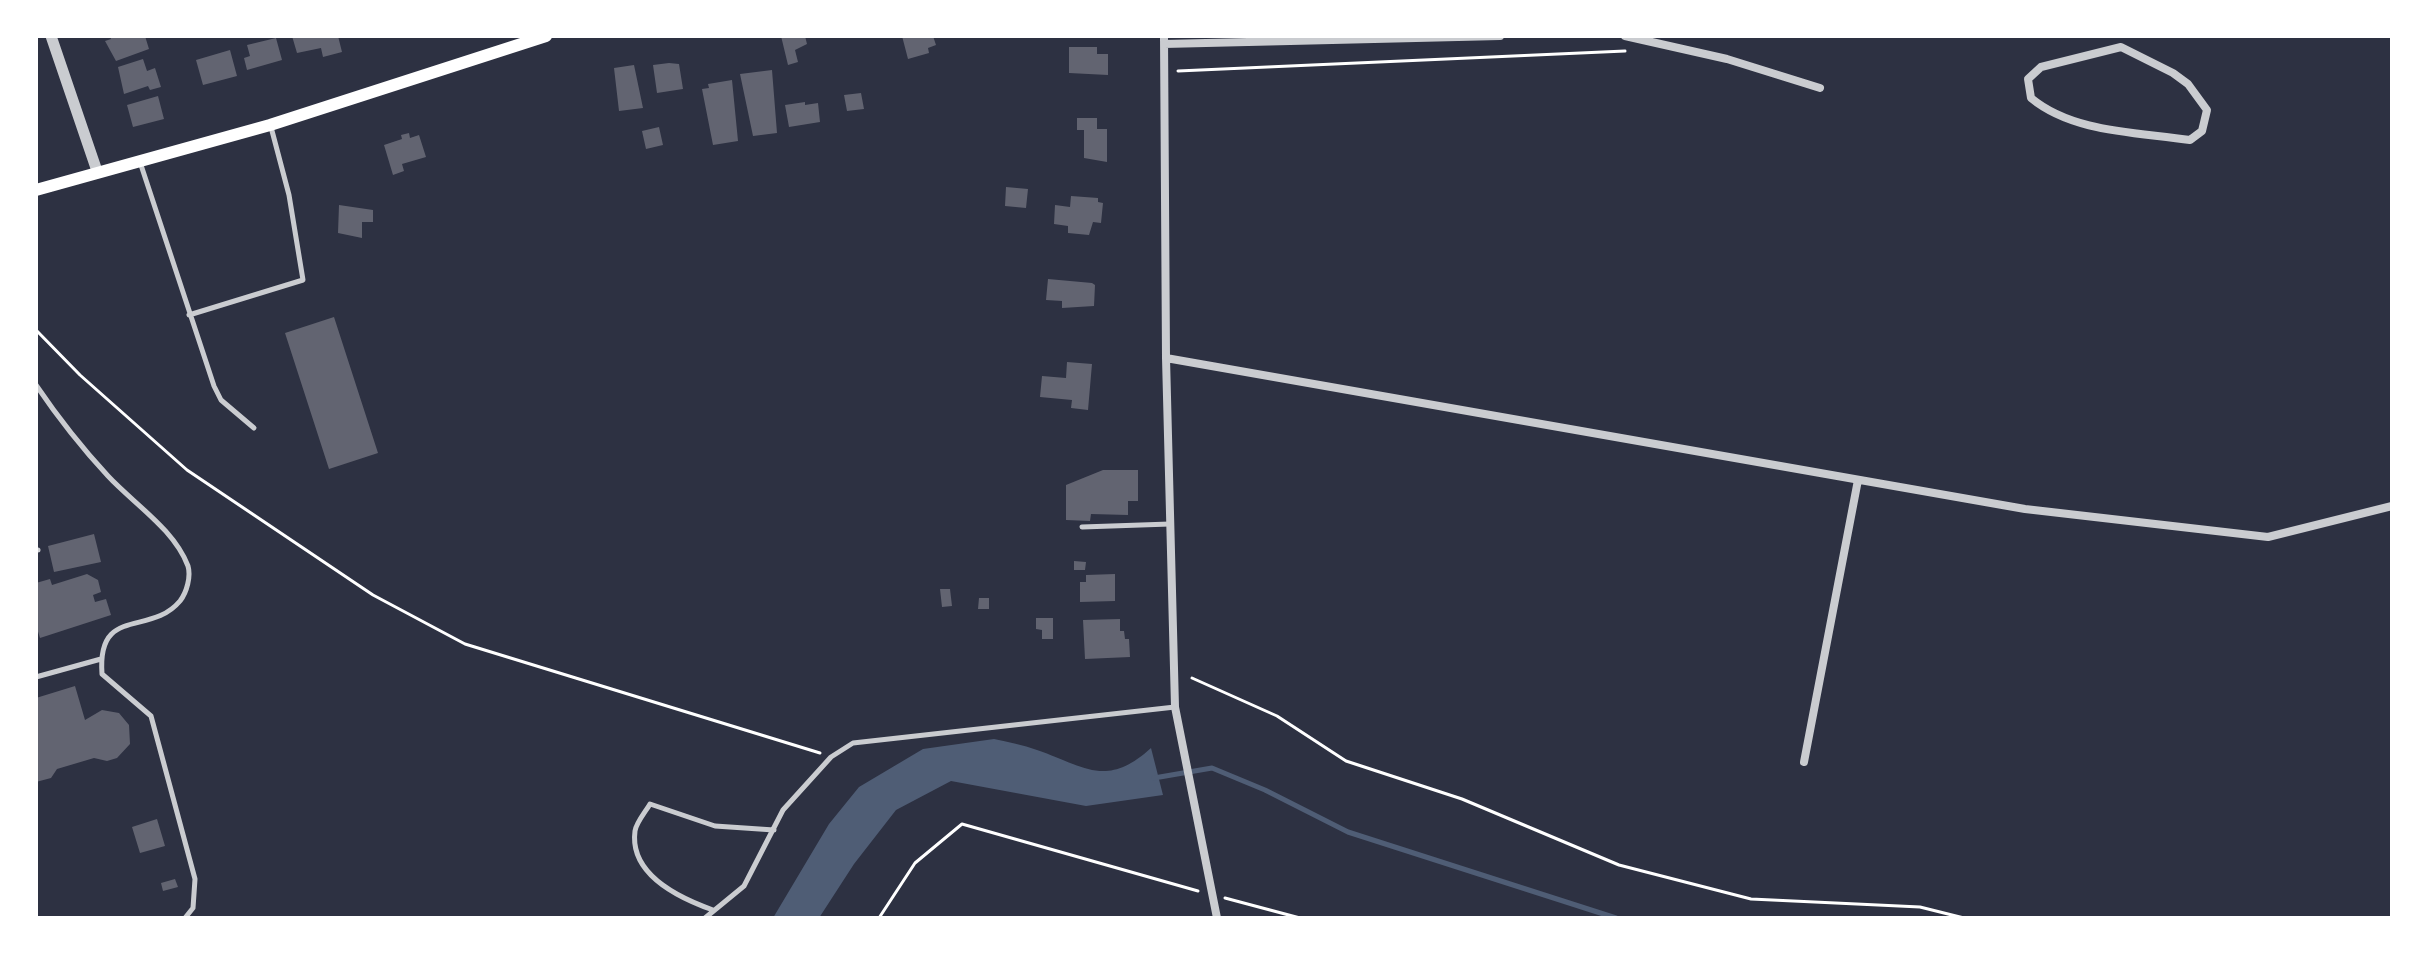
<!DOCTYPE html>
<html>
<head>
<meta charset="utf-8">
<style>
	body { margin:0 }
	#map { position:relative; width:2428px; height:954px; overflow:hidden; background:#2d3142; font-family:Lato,sans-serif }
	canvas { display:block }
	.frame { position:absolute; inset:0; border:38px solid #fff; pointer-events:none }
</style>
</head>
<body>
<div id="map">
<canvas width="2428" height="954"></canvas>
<div class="frame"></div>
</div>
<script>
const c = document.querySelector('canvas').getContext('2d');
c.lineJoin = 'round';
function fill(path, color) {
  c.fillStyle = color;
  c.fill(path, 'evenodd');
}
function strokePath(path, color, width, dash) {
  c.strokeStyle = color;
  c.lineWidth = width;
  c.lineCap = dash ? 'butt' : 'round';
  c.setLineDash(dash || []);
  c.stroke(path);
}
const water = new Path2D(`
	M994 739C1008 742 1023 745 1037 750 1084 766 1106 789 1151 748L1163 795 1086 806 951 781 896 810 854 864 819 918H773L829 824 859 787 923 749Z`);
const stream = new Path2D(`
	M1154 778 1212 768 1265 790 1348 832 1616 918`);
const building = new Path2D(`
	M110 36H145L149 49 116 61 105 41 111 39Z
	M292 36H338L342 52 323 57 321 48 297 53Z
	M781 36H805L807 44 795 50 798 62 788 65Z
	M902 36H933L936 45 928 48 929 53 908 59Z
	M276 38 282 60 247 70 244 58 250 56 247 45Z
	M1069 47H1097V54H1108V75L1069 73Z
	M230 50 237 76 203 85 196 60Z
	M143 59 147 71 155 68 161 87 150 90 148 86 124 94 118 67Z
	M669 63 679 64 683 89 657 93 653 65Z
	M634 65 643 108 619 111 614 68Z
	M772 70 777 133 753 136 740 74Z
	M732 80 738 141 713 145 702 89 709 88 708 84Z
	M861 93 864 109 847 111 844 95Z
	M158 96 164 119 133 127 127 105Z
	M805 102V105L818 103 820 122 789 127 785 105Z
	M1077 118H1097V129H1107V162L1084 158V130H1077Z
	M659 127 663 145 646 149 642 131Z
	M409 133 410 138 419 135 426 157 402 164 404 171 393 175 384 145 402 139 401 135Z
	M1006 187 1028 189 1026 208 1005 206Z
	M1071 196 1098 198V202L1103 203 1101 223 1093 222 1089 235 1068 233V226L1054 224 1055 205 1070 207Z
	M339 205 373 210V222H362V238L338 233Z
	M1048 279 1092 283 1095 285 1094 306 1062 308V301L1046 300Z
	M334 317 378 453 329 469 285 333Z
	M1067 362 1092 364 1088 410 1071 408 1072 400 1040 397 1042 376 1066 378Z
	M1103 470H1138V501H1128V515L1091 514 1090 521 1066 520V485Z
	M94 534 101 562 54 572 48 546Z
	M1074 561 1086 562 1085 570H1074Z
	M87 574 98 580 101 592 93 595 95 602 106 599 111 615 40 638 36 625V583L50 579 52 585Z
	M1115 574V601L1080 602V582H1086V575Z
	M940 589H950L952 606 942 607Z
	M979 598H989V609H978Z
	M1036 618H1053V639H1042V630L1036 629Z
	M1120 619V631H1124L1125 639H1129L1130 657 1085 659 1083 620Z
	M75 686 85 720 102 710 119 713 129 725 130 744 117 758 107 761 94 758 57 769 51 778 36 782V698Z
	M157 819 165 846 140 853 132 827Z
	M175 879 178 887 163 891 161 883Z`);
const path = new Path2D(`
	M1178 71 1625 51
	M36 330 80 375 187 470 373 595 465 644 820 753
	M1192 678 1277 716 1346 761 1462 799 1619 865 1751 899 1920 907 1964 918
	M1225 898 1300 918
	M879 918 915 863 962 824 1198 891`);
const service = new Path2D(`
	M140 162 214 386 221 400 254 428
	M189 315 303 280 289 195 271 127
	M36 385C57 416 82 448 108 476 134 504 174 529 188 566 191 576 187 592 180 601 150 637 97 605 102 674L151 716 195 879 193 908 185 918
	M1082 527 1170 524
	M36 550H38
	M36 677 101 659
	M713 910C682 899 629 876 635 831 636 823 646 811 650 804L715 826 774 830
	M705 918 744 886 783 810 831 757 853 743 1175 707`);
const minor = new Path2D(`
	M1164 36 1166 358 1175 707 1217 918
	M1625 36 1727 59 1820 88
	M1164 44 1500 36
	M2121 47 2173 73 2188 84 2207 110 2202 131 2190 140C2138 132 2073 133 2031 98L2028 79 2041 67Z
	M1166 358 2025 509 2268 537 2392 506
	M1804 762 1858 480`);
const tertiary = new Path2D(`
	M51 36 97 171`);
const secondary = new Path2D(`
	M36 190 270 125 546 36`);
fill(water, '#4f5d75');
strokePath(stream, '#4f5d75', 5);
fill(building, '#626471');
strokePath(path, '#fff', 3);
strokePath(service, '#caccd0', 5);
strokePath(minor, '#caccd0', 8);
strokePath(tertiary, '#caccd0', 11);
strokePath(secondary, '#fff', 12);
</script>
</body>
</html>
